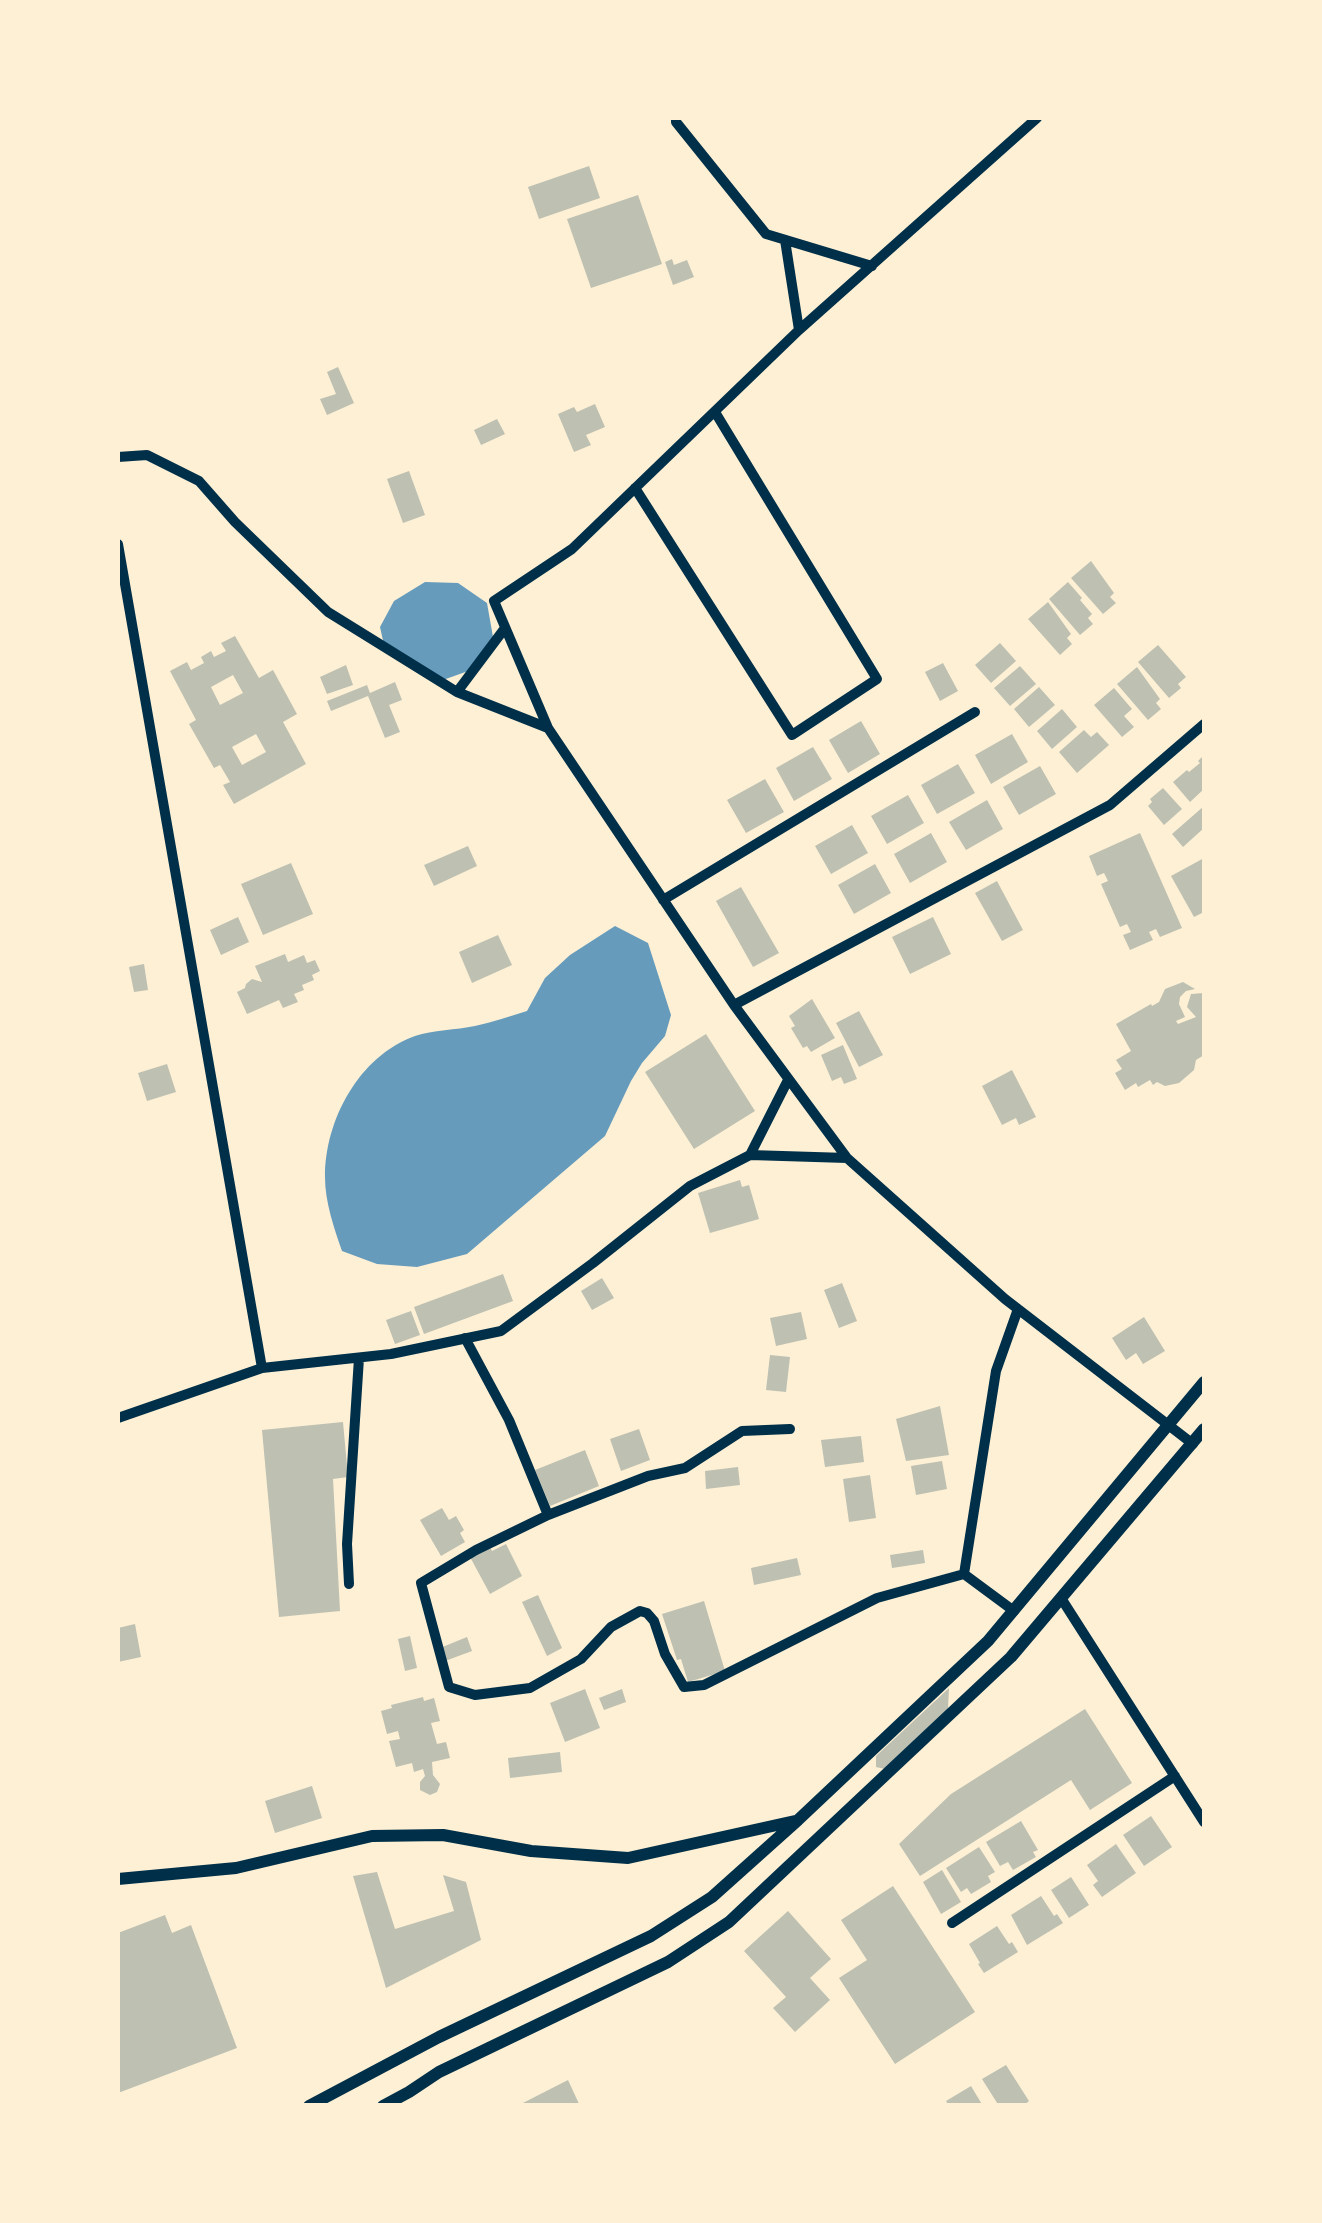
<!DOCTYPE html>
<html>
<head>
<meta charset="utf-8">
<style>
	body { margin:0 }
	#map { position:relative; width:1322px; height:2223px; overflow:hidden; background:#fdf0d5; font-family:"Fira Sans Condensed",sans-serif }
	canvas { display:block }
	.frame { position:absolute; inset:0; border:120px solid #fdf0d5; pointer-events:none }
</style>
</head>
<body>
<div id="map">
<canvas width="1322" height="2223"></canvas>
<div class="frame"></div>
</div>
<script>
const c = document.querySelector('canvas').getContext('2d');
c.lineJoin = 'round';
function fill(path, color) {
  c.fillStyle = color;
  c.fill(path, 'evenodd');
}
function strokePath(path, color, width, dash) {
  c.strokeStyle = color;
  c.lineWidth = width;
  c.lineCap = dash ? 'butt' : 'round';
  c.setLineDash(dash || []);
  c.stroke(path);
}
const water = new Path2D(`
	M425 582 458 583 487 603 493 637 471 670 443 680 384 645 380 627 394 601Z
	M615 926 648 943 671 1015 665 1036 642 1063 631 1081 605 1136 467 1254 417 1267 377 1264 342 1251C334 1228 325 1202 325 1177 325 1120 359 1056 415 1036 433 1030 456 1030 475 1026 493 1022 510 1016 527 1011L545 978 570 955Z`);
const building = new Path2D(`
	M589 166 600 198 539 219 528 187Z
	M638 195 662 264 591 288 567 219Z
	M672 259 674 265 687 260 694 277 673 285 665 262Z
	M338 367 354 403 327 415 320 399 336 394 327 372Z
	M595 404 605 427 586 435 591 445 574 452 558 414 574 407 577 412Z
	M497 419 505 434 481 445 474 430Z
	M409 471 425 515 403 523 387 479Z
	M1091 561 1114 593 1110 597 1116 603 1103 614 1071 578Z
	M1068 582 1082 598 1080 600 1092 614 1088 618 1093 624 1080 635 1049 599Z
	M1048 602 1071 634 1067 638 1072 644 1060 655 1028 619Z
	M235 636 259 678 273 670 297 714 283 722 306 764 234 804 223 785 230 782 220 765 214 768 189 724 196 720 170 671 187 662 191 670 204 663 201 657 211 651 214 657 226 651 221 643ZM233 675 243 693 220 705 211 687ZM256 734 266 752 242 765 232 747Z
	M1000 643 1016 661 991 683 975 665Z
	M1158 645 1186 677 1178 684 1181 688 1169 698 1138 662Z
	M943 663 958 691 940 701 925 672Z
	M346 665 353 685 327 694 320 677Z
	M1020 666 1036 684 1010 706 994 688Z
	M1137 667 1160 699 1156 703 1161 709 1148 720 1117 684Z
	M395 682 402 700 389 705 400 732 385 738 368 696 331 711 327 701 367 685 370 693Z
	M1039 687 1055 705 1029 727 1014 709Z
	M1114 688 1132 709 1124 716 1134 727 1122 737 1094 705Z
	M1062 709 1077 727 1052 749 1037 731Z
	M861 721 880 754 848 773 829 740Z
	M1084 730 1091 737 1097 732 1109 745 1077 773 1059 752Z
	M1012 734 1028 762 991 784 975 755Z
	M813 747 832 779 794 801 776 768Z
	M1204 755V789L1190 802 1173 782 1187 770 1189 772 1200 763 1198 761Z
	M958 764 975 793 937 814 921 785Z
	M1040 766 1056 794 1019 815 1003 787Z
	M765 779 784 812 746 833 727 800Z
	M1163 788 1182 809 1164 825 1148 806 1152 802 1150 799Z
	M908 795 924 823 887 844 871 816Z
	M987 800 1003 829 966 850 949 822Z
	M1204 806V828L1183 847 1172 834Z
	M852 825 868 853 831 874 815 846Z
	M931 833 947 862 910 883 894 854Z
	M1140 833 1182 928 1160 937 1156 929 1149 932 1153 940 1130 950 1123 935 1131 932 1127 924 1120 927 1101 884 1108 881 1104 873 1097 876 1089 856Z
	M468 846 477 866 434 886 424 865Z
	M1204 858V912L1194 917 1171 876Z
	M291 863 313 914 263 935 241 884Z
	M875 864 891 893 854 914 838 885Z
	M997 881 1023 930 1002 941 975 893Z
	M741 887 779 953 753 967 716 901Z
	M238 917 249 942 221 955 210 930Z
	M933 917 951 954 910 974 892 937Z
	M498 935 512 965 472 983 459 952Z
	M285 954 288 962 304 955 307 963 315 960 320 971 312 975 314 980 302 985 304 990 294 994 298 1002 283 1008 279 1000 247 1014 237 992 245 988 246 984 252 979 262 982 255 966Z
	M144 964 148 990 134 992 129 967Z
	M1183 982 1195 989 1186 991 1180 997 1179 1004 1185 1017 1176 1021 1178 1024 1196 1017 1187 1007 1191 994 1204 993V1013H1202L1204 1018V1055L1196 1060 1194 1070 1179 1083 1165 1086 1157 1082 1153 1085 1150 1080 1138 1087 1136 1083 1125 1090 1115 1073 1122 1069 1116 1060 1131 1051 1116 1024 1151 1004 1152 1006 1159 1002 1165 989Z
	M812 999 835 1038 811 1052 807 1046 803 1048 791 1028 795 1026 789 1016Z
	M859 1011 883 1055 859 1067 836 1023Z
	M706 1034 755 1111 694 1149 645 1072Z
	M843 1045 857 1079 844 1084 841 1077 832 1081 821 1055Z
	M167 1064 176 1092 147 1101 138 1073Z
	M1012 1070 1036 1117 1019 1125 1016 1118 1002 1125 982 1086Z
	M740 1180 742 1187 749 1185 759 1219 710 1233 698 1193Z
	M503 1274 513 1301 424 1334 414 1307Z
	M602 1278 614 1298 592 1310 581 1291Z
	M842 1283 857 1321 839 1328 824 1290Z
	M411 1311 420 1335 395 1344 386 1320Z
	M801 1312 807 1339 776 1346 770 1318Z
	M1144 1317 1165 1351 1143 1364 1136 1353 1126 1360 1112 1338Z
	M770 1355 790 1357 786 1392 766 1390Z
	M940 1406 949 1455 906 1461 896 1419Z
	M343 1422 348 1477 333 1479 340 1611 279 1617 262 1430Z
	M639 1429 650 1460 621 1471 610 1439Z
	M861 1436 864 1462 825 1467 821 1440Z
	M585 1450 599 1486 550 1506 535 1470Z
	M942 1461 947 1489 916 1495 911 1466Z
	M738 1467 740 1485 706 1489 705 1471Z
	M870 1475 876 1518 849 1522 843 1479Z
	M442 1508 449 1520 456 1516 464 1530 460 1533 465 1542 441 1556 420 1520Z
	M506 1544 522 1576 490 1594 470 1557 490 1547 492 1551Z
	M923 1550 925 1563 892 1568 890 1555Z
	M797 1558 801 1575 754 1585 751 1568Z
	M538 1595 562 1648 547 1656 522 1602Z
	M704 1601 725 1671 688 1682 681 1659 677 1660 662 1614Z
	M135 1624 141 1657 118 1662V1628Z
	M410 1636 417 1668 405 1671 398 1639Z
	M467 1637 472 1651 445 1661 440 1648Z
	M949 1688 948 1709 885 1769 876 1767V1756Z
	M585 1689 600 1728 565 1742 550 1703Z
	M622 1689 626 1702 604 1710 599 1698Z
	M423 1697 424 1701 434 1698 440 1721 431 1723 437 1744 446 1742 450 1758 432 1762 433 1775 440 1784 437 1792 430 1795 420 1790V1782L425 1776 423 1769 414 1772 412 1763 396 1767 389 1741 400 1739 398 1731 387 1734 381 1711 392 1708 391 1705Z
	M1085 1709 1132 1783 1090 1810 1071 1780 920 1876 899 1844 951 1794Z
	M560 1752 562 1772 510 1778 508 1758Z
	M312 1786 322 1818 275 1833 265 1801Z
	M1151 1816 1172 1847 1144 1866 1123 1835Z
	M1021 1821 1038 1850 1033 1852 1036 1857 1013 1870 1008 1862 1000 1866 986 1842Z
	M1116 1844 1136 1873 1102 1897 1093 1885 1098 1881 1087 1865Z
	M979 1847 995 1872 988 1876 991 1882 971 1894 967 1888 961 1892 946 1868Z
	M942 1870 961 1902 941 1914 923 1882Z
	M377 1872 395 1929 454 1911 443 1875 466 1882 481 1940 386 1988 353 1876Z
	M1071 1877 1089 1905 1069 1918 1051 1890Z
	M893 1886 975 2012 895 2064 839 1978 867 1960 841 1920Z
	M1041 1896 1054 1916 1057 1914 1063 1923 1027 1945 1011 1915Z
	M788 1911 831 1959 810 1978 830 2000 795 2032 773 2008 786 1997 744 1951Z
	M165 1915 172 1933 191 1925 237 2048 118 2093V1933Z
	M997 1926 1009 1944 1012 1942 1018 1952 984 1973 978 1964 980 1963 969 1944Z
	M1006 2065 1029 2101 1023 2106H1016L1014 2103 999 2106 982 2079Z
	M568 2080 580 2106H517Z
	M971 2086 983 2106H949L946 2101Z`);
const minor = new Path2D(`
	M676 118V122L766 234 872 266
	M1037 118 799 330 572 549 494 601 548 728 734 1005 847 1158 1005 1299 1193 1444
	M785 240 799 330
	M118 457 147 455 199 481 235 522 328 612 457 692 548 728
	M635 488 792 735 877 679 715 412
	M118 544 262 1368
	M457 692 505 628
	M663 900 975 712
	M734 1005 1110 805 1204 724
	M788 1080 750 1155 847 1158
	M465 1338 509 1420 548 1515
	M118 1418 262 1368 391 1354 501 1331 593 1263 690 1186 750 1155
	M790 1429 742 1431 685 1468 648 1476 548 1515 476 1550 421 1583 449 1687 475 1695 530 1688 581 1659 611 1627 640 1611 647 1613 654 1621 665 1654 684 1687 704 1685 877 1598 964 1574 1014 1611
	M964 1574 996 1371 1018 1309
	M349 1584 347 1544 359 1358
	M1061 1598 1204 1822
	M952 1923 1175 1776`);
const tertiary = new Path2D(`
	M118 1879 236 1868 372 1836 443 1835 531 1851 628 1858 795 1821
	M309 2106 439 2037 651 1936 712 1897 798 1820 988 1641 1204 1382
	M383 2106 409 2092 439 2072 668 1962 729 1922 1011 1657 1204 1429`);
fill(water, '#669bbc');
fill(building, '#bec0b2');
strokePath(minor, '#003049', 10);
strokePath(tertiary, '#003049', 12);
</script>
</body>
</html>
